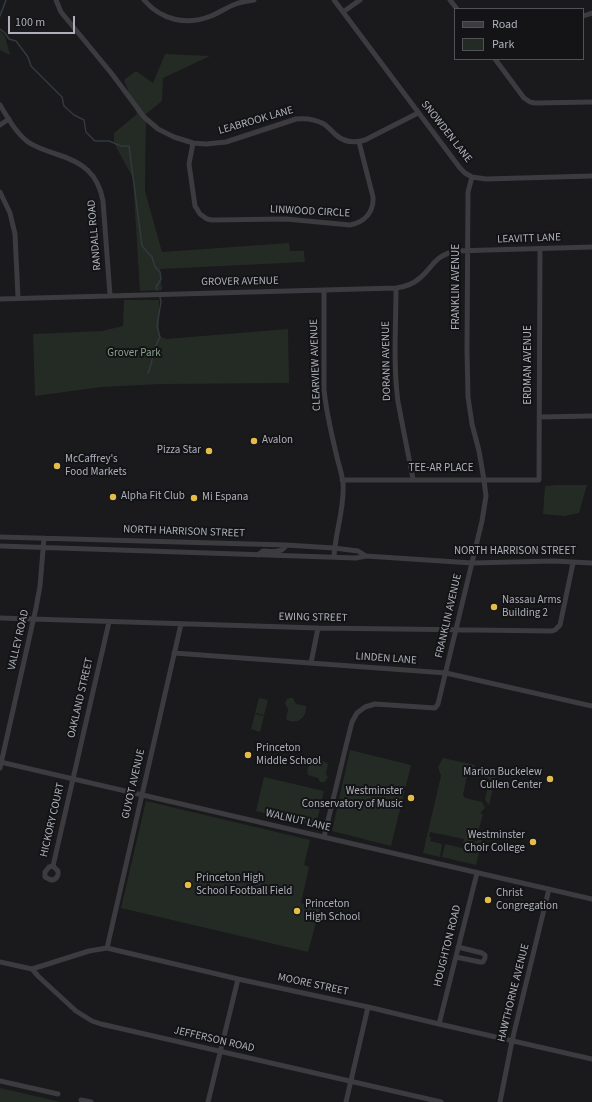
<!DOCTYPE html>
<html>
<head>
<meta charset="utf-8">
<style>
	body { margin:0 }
	#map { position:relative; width:592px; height:1102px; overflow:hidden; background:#1a191b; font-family:"Source Sans 3",sans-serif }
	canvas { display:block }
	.legend { position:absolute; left:454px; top:8px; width:130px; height:52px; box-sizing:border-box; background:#141416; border:1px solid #515258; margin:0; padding:5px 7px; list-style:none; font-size:12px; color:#adb0ba }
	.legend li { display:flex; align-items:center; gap:8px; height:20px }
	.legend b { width:20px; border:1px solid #515258 }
	.scale { position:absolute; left:8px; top:16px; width:67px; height:18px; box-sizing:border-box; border:2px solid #adb0ba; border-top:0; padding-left:5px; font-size:12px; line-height:14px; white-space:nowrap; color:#adb0ba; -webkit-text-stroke:3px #141416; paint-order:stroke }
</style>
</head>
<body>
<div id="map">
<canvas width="592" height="1102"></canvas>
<ul class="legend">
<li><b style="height:5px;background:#3b3b40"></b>Road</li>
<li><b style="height:11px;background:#242b25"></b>Park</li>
</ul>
<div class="scale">100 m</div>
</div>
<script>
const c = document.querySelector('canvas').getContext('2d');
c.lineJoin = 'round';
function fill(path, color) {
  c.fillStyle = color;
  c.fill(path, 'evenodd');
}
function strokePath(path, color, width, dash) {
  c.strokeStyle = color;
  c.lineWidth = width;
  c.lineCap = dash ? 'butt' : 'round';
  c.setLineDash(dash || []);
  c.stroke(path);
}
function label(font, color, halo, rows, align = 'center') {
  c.font = font + ' "Source Sans 3",sans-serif';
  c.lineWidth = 4;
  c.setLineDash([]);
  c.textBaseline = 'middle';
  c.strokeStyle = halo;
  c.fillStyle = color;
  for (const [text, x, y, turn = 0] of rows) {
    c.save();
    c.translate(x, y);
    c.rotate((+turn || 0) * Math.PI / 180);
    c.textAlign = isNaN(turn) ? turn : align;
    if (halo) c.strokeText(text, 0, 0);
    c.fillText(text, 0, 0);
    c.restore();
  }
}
const green = new Path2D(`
	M0 31 5 36 10 55 0 50Z
	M165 54 210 56 163 78 162 101 146 114 145 191 162 252 289 243 290 251H304L305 262 160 269 162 290 140 291 133 178 114 143V133L137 114 124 80 136 71 153 83Z
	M124 300H159V336L166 339 288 329 289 383 162 384 101 387 35 396 33 334 102 331 123 326Z
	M557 485H587L579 513 564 516 543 514 545 486Z
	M259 698 268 700 264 715 255 713Z
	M290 698H293L296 704 306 706C307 718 297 726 286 719L288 710 285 703 287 699Z
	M255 714 264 716 260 732 251 729Z
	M350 750 411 765 391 846 332 831Z
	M443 758 475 765 474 773 477 774 480 766 497 771 489 805 485 800 489 780 488 778 471 774 467 776 463 795 465 798 482 802 485 808 480 813 483 814 476 839 468 844H463L464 839 430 832 429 837H431L430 841 442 844 440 857 423 853 441 776 438 767Z
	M318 760 323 761 328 764 326 774 328 777 325 782H320L318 778 308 775C306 767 310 762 318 760Z
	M264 777 324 791 316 825 256 811Z
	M146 801 310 840 304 865 309 867 301 903 320 908 308 952 121 908Z
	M480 839 482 840 476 865 442 857 445 844 462 848Z
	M0 1088 61 1102H0Z`);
const stream = new Path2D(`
	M0 16 6 0
	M0 29 5 33 9 39 16 41 28 57 31 66 62 97 64 106 74 115 84 120 86 132 95 141H109L121 146H129L142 246 152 257 155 267 160 272 161 279 156 287 157 290
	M148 373C153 361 153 348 160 337L157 326 161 302 160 297`);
const minor = new Path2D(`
	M56 0 61 12 112 74 144 117 158 129 174 137 193 143 206 144 226 142 296 119C306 118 315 119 324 124 328 127 332 131 336 135 344 142 355 143 365 140L418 113
	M144 0C161 20 186 26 211 16 219 13 227 7 236 4 241 2 248 1 254 0
	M334 0 460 168 465 173 472 177 486 179 592 176
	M450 0 457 9
	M343 12 360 0
	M583 16 592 13
	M495 59 524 98 530 102 535 103 592 102
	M0 105C8 118 16 133 28 142 37 148 47 151 56 154 82 162 98 173 103 201L110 295
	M0 125 9 119
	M193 143 189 164 195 206 200 214 207 219 212 220 286 219 350 225C365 222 374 212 373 197L359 142
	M0 192 10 213 15 234 18 297
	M396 288C396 326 393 364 398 402L413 479
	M324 290V389C326 411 331 432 336 453 338 463 342 473 343 483 345 508 335 532 334 557
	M0 299 396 288C405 287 413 284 420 278 434 266 433 257 455 251L592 247
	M539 417 592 416
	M342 480H539L540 249
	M0 537 286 545 334 548 358 551 366 556
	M0 546 356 558 366 556 472 563 553 561 592 563
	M258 555 263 551C271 551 282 554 286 545
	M0 618 318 628 552 631 555 630 560 625 573 563
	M174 653 446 673 592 706
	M311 663 318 628
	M0 762 470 871 592 899
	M0 768 36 608 40 586 44 538
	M324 837 346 746 352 722 357 713 365 707 375 704 435 708 438 704 482 521 486 496 484 480 479 451 472 424 468 397 467 350 468 192 472 177
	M53 866 58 871C59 876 56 880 51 880L45 877V872L49 867 53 866 109 622
	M107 948 181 624
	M456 957 480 962H483L485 958V955L482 953 458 947
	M0 962 32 969 39 977 76 1011 92 1021 101 1024 441 1102
	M32 969 89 951 107 948 238 979 368 1007 439 1024 592 1059
	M439 1024 477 873
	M0 1081 58 1094
	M81 1100 91 1102
	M208 1102 238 979
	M346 1102 368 1007
	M500 1102 512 1041 549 889`);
const markers = [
	[254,441,4,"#e3bc4a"],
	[209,451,4,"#e3bc4a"],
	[57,466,4,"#e3bc4a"],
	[113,497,4,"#e3bc4a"],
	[194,498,4,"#e3bc4a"],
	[494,607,4,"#e3bc4a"],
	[248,755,4,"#e3bc4a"],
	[550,779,4,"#e3bc4a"],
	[411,798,4,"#e3bc4a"],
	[533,842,4,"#e3bc4a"],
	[188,885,4,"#e3bc4a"],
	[488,900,4,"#e3bc4a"],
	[297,911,4,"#e3bc4a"]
];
const streetNames = [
	["LEABROOK LANE",256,121,-16],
	["SNOWDEN LANE",446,132,52],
	["LINWOOD CIRCLE",310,212,3],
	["RANDALL ROAD",95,235,-95],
	["LEAVITT LANE",529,239,-2],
	["GROVER AVENUE",240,282,-1],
	["FRANKLIN AVENUE",457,287,-90],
	["DORANN AVENUE",387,361,-91],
	["CLEARVIEW AVENUE",316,365,-92],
	["ERDMAN AVENUE",529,365,-90],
	["TEE-AR PLACE",441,469],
	["NORTH HARRISON STREET",184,532,2],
	["NORTH HARRISON STREET",515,552],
	["FRANKLIN AVENUE",449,616,-77],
	["EWING STREET",313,618,1],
	["VALLEY ROAD",19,640,-77],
	["LINDEN LANE",386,659,4],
	["OAKLAND STREET",81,698,-77],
	["GUYOT AVENUE",134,784,-77],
	["HICKORY COURT",53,820,-77],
	["WALNUT LANE",298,821,13],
	["HOUGHTON ROAD",448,946,-76],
	["MOORE STREET",313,985,12],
	["HAWTHORNE AVENUE",514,993,-76],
	["JEFFERSON ROAD",214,1040,13]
];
const parkNames = [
	["Grover Park",134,354]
];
const poiNames = [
	["Avalon",262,441],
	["Pizza Star",201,451,"right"],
	["McCaffrey's",65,460],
	["Food Markets",65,473],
	["Alpha Fit Club",121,497],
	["Mi Espana",202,498],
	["Nassau Arms",502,601],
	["Building 2",502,614],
	["Princeton",256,749],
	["Middle School",256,762],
	["Marion Buckelew",542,773,"right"],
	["Cullen Center",542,786,"right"],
	["Westminster",403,792,"right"],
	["Conservatory of Music",403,805,"right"],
	["Westminster",525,836,"right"],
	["Choir College",525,849,"right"],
	["Princeton High",196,879],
	["School Football Field",196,892],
	["Christ",496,894],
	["Congregation",496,907],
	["Princeton",305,905],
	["High School",305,918]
];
fill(green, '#242b25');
strokePath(stream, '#323940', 1.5);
strokePath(minor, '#3b3b40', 5);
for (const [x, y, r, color] of markers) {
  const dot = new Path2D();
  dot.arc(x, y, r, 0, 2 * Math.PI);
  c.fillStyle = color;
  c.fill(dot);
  strokePath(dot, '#141416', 1.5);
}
label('11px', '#adb0ba', '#141416', streetNames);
label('11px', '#86a38a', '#141416', parkNames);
label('11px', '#adb0ba', '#141416', poiNames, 'left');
</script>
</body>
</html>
